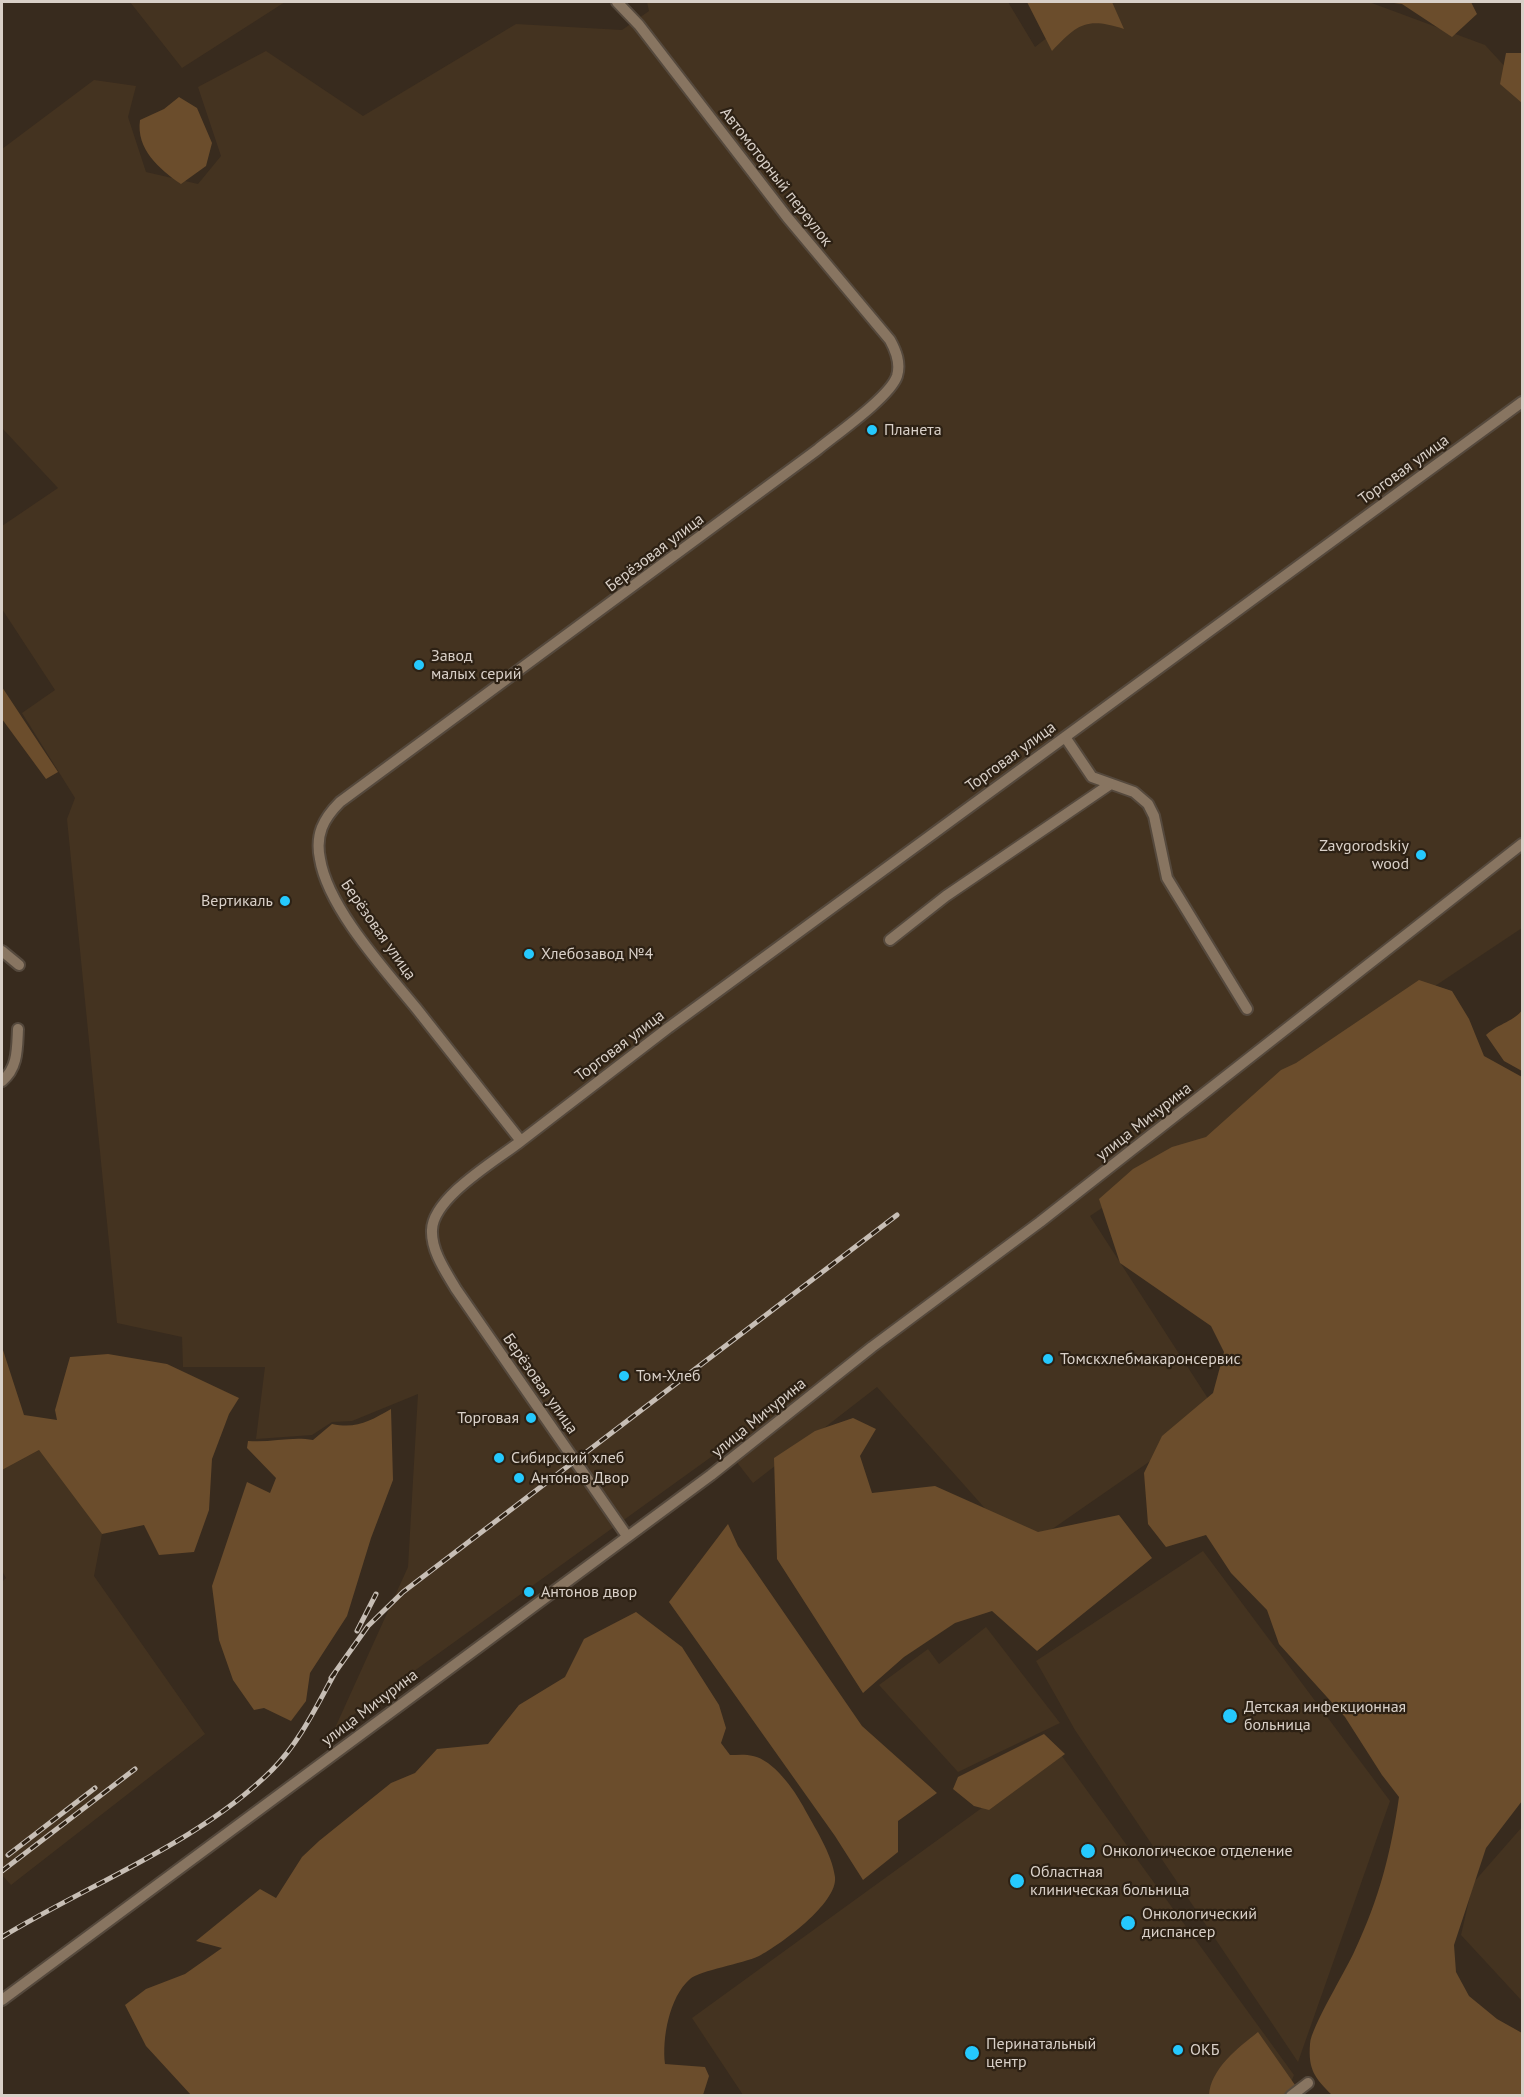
<!DOCTYPE html>
<html>
<head>
<meta charset="utf-8">
<style>
	body { margin:0 }
	#map { position:relative; width:1524px; height:2097px; overflow:hidden; background:#382b1e; font-family:"PT Sans",sans-serif }
	canvas { display:block }
	.frame { position:absolute; inset:0; border:3px solid #d9d0c8; pointer-events:none }
</style>
</head>
<body>
<div id="map">
<canvas width="1524" height="2097"></canvas>
<div class="frame"></div>
</div>
<script>
const c = document.querySelector('canvas').getContext('2d');
c.lineJoin = 'round';
function fill(path, color) {
  c.fillStyle = color;
  c.fill(path, 'evenodd');
}
function strokePath(path, color, width, dash) {
  c.strokeStyle = color;
  c.lineWidth = width;
  c.lineCap = dash ? 'butt' : 'round';
  c.setLineDash(dash || []);
  c.stroke(path);
}
function label(font, color, halo, rows, align = 'center') {
  c.font = font + ' "PT Sans",sans-serif';
  c.lineWidth = 4.5;
  c.setLineDash([]);
  c.textBaseline = 'middle';
  c.strokeStyle = halo;
  c.fillStyle = color;
  for (const [text, x, y, turn = 0] of rows) {
    c.save();
    c.translate(x, y);
    c.rotate((+turn || 0) * Math.PI / 180);
    c.textAlign = isNaN(turn) ? turn : align;
    if (halo) c.strokeText(text, 0, 0);
    c.fillText(text, 0, 0);
    c.restore();
  }
}
const built = new Path2D(`
	M130 2H285L182 68Z
	M647 2H1008L1035 47 1093 2H1369L1485 45 1522 85V928L1090 1216 1218 1414 1022 1550 877 1387 753 1483 725 1447 335 1728 408 1567 418 1394 352 1421 332 1422 312 1435 256 1439 265 1367H183L182 1337 117 1323 67 819 75 798 22 713 55 690 2 609V526L58 488 2 428V149L94 80 136 86 128 117 146 172 198 184 221 156 198 87 266 51 363 116 516 24 622 30 649 11Z
	M39 1450 102 1534 94 1576 205 1734 11 1885 2 1875V1582L6 1578 2 1571V1470Z
	M1203 1551 1390 1801 1298 2062 1075 1730 1036 1661Z
	M986 1627 1060 1723 958 1772 879 1685 928 1649 939 1664Z
	M1059 1752 1294 2075 1288 2090 1292 2095H743L692 2018Z
	M1522 1827V2001L1461 1935 1473 1883Z`);
const green = new Path2D(`
	M1027 2H1112L1124 29C1086 17 1078 24 1052 51Z
	M1386 2H1471L1477 14 1452 37 1402 4Z
	M1506 53H1522V103L1500 84Z
	M179 97 197 108 212 143 206 166 181 184C159 169 136 149 140 120L164 109Z
	M2 687 58 772 46 779 2 719Z
	M1419 980 1452 991 1469 1019 1484 1056 1522 1077V1801L1486 1848 1454 1945 1456 1972 1469 1996 1497 2019 1522 2033V2095H1332C1315 2078 1308 2070 1310 2044 1311 2027 1347 1969 1355 1950 1379 1899 1391 1853 1399 1797L1382 1775 1345 1717 1279 1644 1267 1610 1231 1573 1206 1535 1166 1547 1148 1524 1144 1473 1162 1436 1213 1393 1224 1352 1211 1326 1120 1263 1099 1199 1133 1169 1172 1147 1206 1137 1281 1070 1296 1063Z
	M1522 1010V1071L1504 1061 1486 1035C1498 1024 1516 1020 1522 1010Z
	M2 1347 24 1415 57 1420 55 1410 70 1357 108 1354 167 1364 239 1398 229 1414 212 1459 209 1510 194 1552 159 1555 144 1525 102 1534 39 1450 2 1470Z
	M391 1409 393 1480 371 1538 347 1616 310 1673 306 1701 291 1721 264 1708 254 1710 233 1680 219 1640 212 1586 247 1482 270 1493 276 1478 247 1448 248 1441C271 1443 291 1436 313 1440L332 1424C357 1429 370 1421 391 1409Z
	M853 1418 876 1429 860 1456 872 1493 935 1486 1038 1532 1119 1515 1152 1558 1037 1651 992 1611 955 1623 904 1657 863 1693 777 1559 774 1458 815 1431Z
	M728 1524 738 1546 862 1726 937 1793 898 1821V1852L863 1880 835 1836 669 1602Z
	M636 1612 682 1647 719 1705 726 1728 721 1743 730 1755C737 1755 746 1754 753 1756 773 1760 794 1789 803 1806 814 1827 832 1853 835 1877 838 1903 780 1945 759 1956 742 1964 701 1970 690 1979 669 1997 662 2039 665 2064L705 2067 709 2076 703 2095H191L146 2046 125 2005 146 1989 185 1974 222 1948 196 1941 260 1889 276 1898 302 1857 319 1841 391 1783 415 1773 437 1749 488 1744 519 1705 565 1677 584 1639Z
	M1044 1734 1065 1754 989 1810 974 1806 953 1789 958 1777Z
	M1258 2032 1302 2095 1209 2096C1210 2069 1239 2047 1258 2032Z`);
const minor = new Path2D(`
	M617 2 639 25 787 217 890 340C896 351 901 363 897 376 890 397 835 435 817 450L340 802C323 819 315 835 320 859 328 908 385 970 416 1008 451 1052 486 1096 521 1141 497 1160 433 1197 432 1230 431 1251 446 1272 456 1289L627 1536
	M1065 737 1092 777 1134 792 1148 804 1154 816 1167 878 1247 1009
	M890 940 946 896 1109 785
	M2 951 19 965
	M2 1081C18 1068 17 1049 18 1029
	M521 1141 668 1028 1522 402
	M2 2000 711 1475 872 1347 1040 1222 1522 844
	M1291 2096 1308 2083`);
const rail = new Path2D(`
	M357 1631 376 1594
	M331 1678 368 1626 403 1592 897 1215
	M8 1855 95 1788
	M2 1871 135 1769
	M2 1937C89 1884 200 1842 272 1770 300 1742 317 1705 336 1671`);
const markers = [
	[872,430,6,"#25c9fe"],
	[419,665,6,"#25c9fe"],
	[1421,855,6,"#25c9fe"],
	[285,901,6,"#25c9fe"],
	[529,954,6,"#25c9fe"],
	[1048,1359,6,"#25c9fe"],
	[624,1376,6,"#25c9fe"],
	[531,1418,6,"#25c9fe"],
	[499,1458,6,"#25c9fe"],
	[519,1478,6,"#25c9fe"],
	[529,1592,6,"#25c9fe"],
	[1230,1716,8,"#25c9fe"],
	[1088,1851,8,"#25c9fe"],
	[1017,1881,8,"#25c9fe"],
	[1128,1923,8,"#25c9fe"],
	[1178,2050,6,"#25c9fe"],
	[972,2053,8,"#25c9fe"]
];
const streetNames = [
	["Автомоторный переулок",776,177,52],
	["Торговая улица",1404,470,-36],
	["Берёзовая улица",655,553,-37],
	["Торговая улица",1011,757,-36],
	["Берёзовая улица",378,930,55],
	["Торговая улица",620,1046,-37],
	["улица Мичурина",1144,1122,-38],
	["Берёзовая улица",540,1384,55],
	["улица Мичурина",759,1418,-39],
	["улица Мичурина",370,1708,-37]
];
const poiNames = [
	["Планета",884,430],
	["Завод",431,656],
	["малых серий",431,674],
	["Zavgorodskiy",1409,846,"right"],
	["wood",1409,864,"right"],
	["Вертикаль",273,901,"right"],
	["Хлебозавод №4",541,954],
	["Томскхлебмакаронсервис",1060,1359],
	["Том-Хлеб",636,1376],
	["Торговая",519,1418,"right"],
	["Сибирский хлеб",511,1458],
	["Антонов Двор",531,1478],
	["Антонов двор",541,1592],
	["Детская инфекционная",1244,1707],
	["больница",1244,1725],
	["Онкологическое отделение",1102,1851],
	["Областная",1030,1872],
	["клиническая больница",1030,1890],
	["Онкологический",1142,1914],
	["диспансер",1142,1932],
	["Перинатальный",986,2044],
	["центр",986,2062],
	["ОКБ",1190,2050]
];
fill(built, '#443320');
fill(green, '#6b4d2c');
strokePath(minor, '#55493d', 14);
strokePath(minor, '#887561', 10);
strokePath(rail, '#c7beb5', 5);
strokePath(rail, '#2d2114', 3, [9]);
for (const [x, y, r, color] of markers) {
  const dot = new Path2D();
  dot.arc(x, y, r, 0, 2 * Math.PI);
  c.fillStyle = color;
  c.fill(dot);
  strokePath(dot, '#2d2114', 2);
}
label('16px', '#d9d0c8', '#2d2114', streetNames);
label('16px', '#d9d0c8', '#2d2114', poiNames, 'left');
</script>
</body>
</html>
